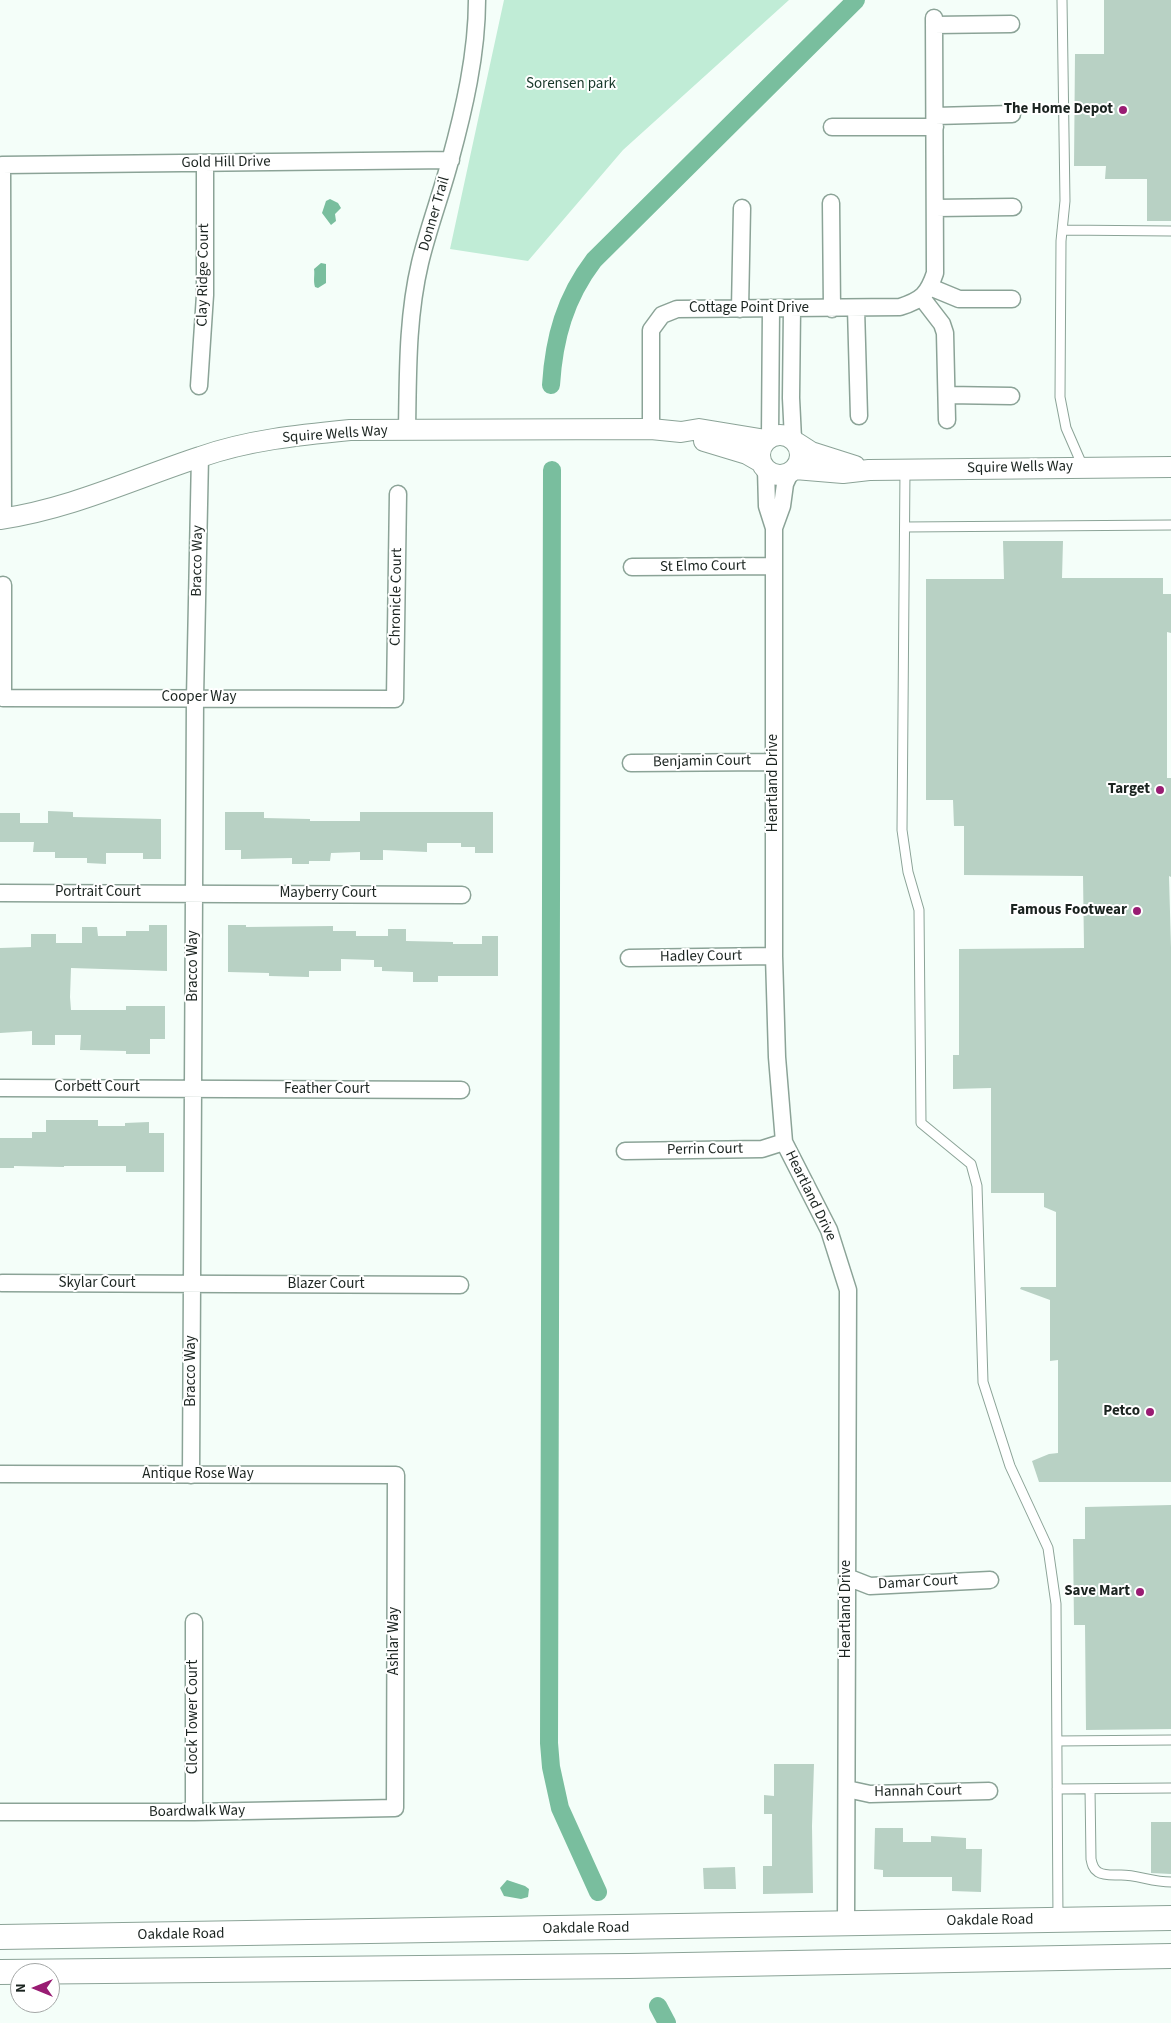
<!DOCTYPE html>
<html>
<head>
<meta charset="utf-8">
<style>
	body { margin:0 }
	#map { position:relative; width:1171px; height:2023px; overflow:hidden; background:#f4fef9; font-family:"Source Sans 3",sans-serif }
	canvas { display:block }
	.north { position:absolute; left:10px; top:1963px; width:50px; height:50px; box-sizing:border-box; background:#fff; border:1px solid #a4a7a6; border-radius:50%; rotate:270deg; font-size:14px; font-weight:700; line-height:20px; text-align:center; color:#1b2420 }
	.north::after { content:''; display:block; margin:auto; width:18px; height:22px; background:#991c73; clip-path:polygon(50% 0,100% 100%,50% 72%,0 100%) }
</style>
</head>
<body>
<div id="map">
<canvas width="1171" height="2023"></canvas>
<div class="north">N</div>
</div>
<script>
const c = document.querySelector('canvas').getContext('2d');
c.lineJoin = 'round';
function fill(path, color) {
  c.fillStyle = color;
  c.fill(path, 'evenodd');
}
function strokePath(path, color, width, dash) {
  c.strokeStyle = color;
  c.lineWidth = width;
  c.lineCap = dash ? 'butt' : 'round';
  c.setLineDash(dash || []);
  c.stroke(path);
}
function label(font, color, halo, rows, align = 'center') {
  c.font = font + ' "Source Sans 3",sans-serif';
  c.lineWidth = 4;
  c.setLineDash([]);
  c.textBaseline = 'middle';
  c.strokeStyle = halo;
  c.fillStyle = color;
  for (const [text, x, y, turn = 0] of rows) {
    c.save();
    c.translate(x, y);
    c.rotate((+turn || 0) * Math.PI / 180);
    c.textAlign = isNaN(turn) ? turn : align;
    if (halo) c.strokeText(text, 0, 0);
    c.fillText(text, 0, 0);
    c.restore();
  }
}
const green = new Path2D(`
	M504 0H789L623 150 528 261 450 249Z`);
const water = new Path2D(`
	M330 199 338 203 341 208 335 214 336 221 331 225 322 213 326 201Z
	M321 263 326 264V283L318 288 315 287C313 280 315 275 314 269Z
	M507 1880 525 1886 529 1889 528 1897 521 1899 504 1896 500 1888Z`);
const canal = new Path2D(`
	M551 385C554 338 565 298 594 260L856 0
	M552 470 549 1743 551 1767 560 1808 598 1892
	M658 2006 667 2023`);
const building = new Path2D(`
	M1104 0H1171V221H1147V179H1105L1106 166H1074L1075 54H1104Z
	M1003 541H1063L1062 578H1163V594H1171V633L1167 632V778H1171V877L1169 876 1171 948V1482H1039L1032 1461 1049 1454 1058 1453V1360L1050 1361V1300L1020 1289 1021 1287H1056V1212L1044 1207V1193H991V1088L953 1089V1055H959V949L1084 948 1083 876 964 875V826H954L953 800H926V579H1004Z
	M48 811 73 812V817L161 819V859H143V853H106V864L87 863V858H55V852H33L34 842H0V813H20V823H48Z
	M225 812H264V818L310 819V821H360V812H493V853H475V847H461V843H427V852L383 850V860H360V852L331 853 330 861H309V864H292V858L241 859V850H225Z
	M149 925H167V971L71 968 70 997 71 1010H126V1006H165V1039H150V1054H126V1051L80 1050 81 1035H55V1045H32V1031L0 1033V948L31 947V934H56V943H82V927H97L98 936H126V931H149Z
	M228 925H246V927L333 926V931H356V936H388V929H406V941L453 942V944H482V936H498V976H438V982H413V972L382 971V967H374V960L341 959V971H309V977L269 976V973L228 972Z
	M46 1120H98V1126H125V1123L149 1122V1133H164V1172H126V1166H64V1167L14 1166V1168H0V1138H32V1132H46Z
	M1171 1505V1729L1086 1730 1085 1625H1074L1073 1539H1085V1507Z
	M774 1764H814L812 1826 813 1893 763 1894V1866H772V1814H764V1795L774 1796Z
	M1151 1822H1171V1874L1151 1873Z
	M875 1828H903V1842H931V1836L966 1838V1849H982L981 1892 952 1891V1877H883V1870L874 1869Z
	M735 1867 736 1889H704L703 1868Z`);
const service = new Path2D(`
	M1062 0 1065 201 1061 241 1060 397 1066 428 1083 467
	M1062 230 1171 231
	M905 470 902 830 908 872 919 910 921 1123 971 1164 977 1186 983 1382 1010 1466 1048 1548 1056 1604 1058 1920
	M905 527 1171 525
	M1057 1741 1171 1740
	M1057 1789 1171 1788
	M1090 1789 1091 1859C1092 1864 1093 1869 1098 1872 1104 1876 1114 1875 1121 1875 1138 1875 1152 1882 1171 1882`);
const minor = new Path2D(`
	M934 25 1011 24
	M935 116 1012 114
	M832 127H935
	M831 203 832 309
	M935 208 1013 207
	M930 287 959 299H1012
	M922 298 942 324 945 333 947 420
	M856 308 859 416
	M740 309 742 208
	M792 309 791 398 793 439
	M199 386 205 295V163
	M947 395 1011 396
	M651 429V330L662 315 677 309 900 307C922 300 928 294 935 273L934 18
	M407 430C408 374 407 318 420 263 428 229 441 195 450 161 464 110 477 54 477 0
	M770 437 771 308
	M766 469 767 506 774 528V956L777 1057 784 1142 829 1230 848 1290 846 1923
	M3 518 2 165 451 160
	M774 528 782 506 785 484 790 473
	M632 567 774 566
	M3 585V698L395 699 398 494
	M631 763 774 762
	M1 893 462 895
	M629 958 774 956
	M1 1088 461 1090
	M625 1151 762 1149 784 1142
	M2 1283 460 1285
	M0 1474 396 1475 395 1808 194 1812H0
	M191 1475 195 698 200 456
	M847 1577 870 1586 990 1580
	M194 1622V1812
	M847 1789 870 1794 989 1791`);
const tertiary = new Path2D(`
	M760 455a20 20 0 1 1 40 0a20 20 0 1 1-40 0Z
	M704 441 747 454 761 462
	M797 443 811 452 855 466
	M795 469 843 473 869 470 1171 467
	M0 519C70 509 133 479 200 457 248 440 299 435 350 430L651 429 681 432 699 429 766 440`);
const secondary = new Path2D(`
	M0 1937 1171 1918
	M0 1972 629 1966 1171 1956`);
const markers = [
	[1123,110,5,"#991c73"],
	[1160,790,5,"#991c73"],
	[1137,911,5,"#991c73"],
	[1150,1412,5,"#991c73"],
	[1140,1592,5,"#991c73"]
];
const parkNames = [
	["Sorensen park",571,85]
];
const poiNames = [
	["The Home Depot",1113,110],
	["Target",1150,790],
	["Famous Footwear",1127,911],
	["Petco",1140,1412],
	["Save Mart",1130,1592]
];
const streetNames = [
	["Gold Hill Drive",226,163,-1],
	["Donner Trail",435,214,-74],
	["Clay Ridge Court",204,275,-89],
	["Cottage Point Drive",749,309],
	["Squire Wells Way",335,435,-4],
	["Squire Wells Way",1020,468,-1],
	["Bracco Way",198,561,-89],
	["St Elmo Court",703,567,-1],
	["Chronicle Court",397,597,-89],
	["Cooper Way",199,698],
	["Benjamin Court",702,762,-1],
	["Heartland Drive",774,783,-90],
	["Portrait Court",98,893],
	["Mayberry Court",328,894],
	["Hadley Court",701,957,-1],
	["Bracco Way",194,966,-90],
	["Corbett Court",97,1088],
	["Feather Court",327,1090],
	["Perrin Court",705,1150,-1],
	["Heartland Drive",810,1196,64],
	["Skylar Court",97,1284],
	["Blazer Court",326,1285],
	["Bracco Way",192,1371,-90],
	["Antique Rose Way",198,1475],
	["Damar Court",918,1583,-3],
	["Heartland Drive",847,1609,-90],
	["Ashlar Way",395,1641,-90],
	["Clock Tower Court",194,1717,-90],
	["Hannah Court",918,1792,-1],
	["Boardwalk Way",197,1812,-1],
	["Oakdale Road",990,1921,-1],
	["Oakdale Road",586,1929,-1],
	["Oakdale Road",181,1935,-1]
];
fill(green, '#c0ecd6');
fill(water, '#79be9e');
strokePath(canal, '#79be9e', 18);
fill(building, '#b8d1c4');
strokePath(service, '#8ba397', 11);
strokePath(minor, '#8ba397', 19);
strokePath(tertiary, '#8ba397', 22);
strokePath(secondary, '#8ba397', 26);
strokePath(service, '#fff', 9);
strokePath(minor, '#fff', 16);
strokePath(tertiary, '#fff', 20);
strokePath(secondary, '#fff', 24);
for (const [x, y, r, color] of markers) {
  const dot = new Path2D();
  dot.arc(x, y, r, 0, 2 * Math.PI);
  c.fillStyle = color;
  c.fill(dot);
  strokePath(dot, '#fff', 2);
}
label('15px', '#173729', '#fff', parkNames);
label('bold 15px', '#1b2420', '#fff', poiNames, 'right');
label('15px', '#1b2420', '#fff', streetNames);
</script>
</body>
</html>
